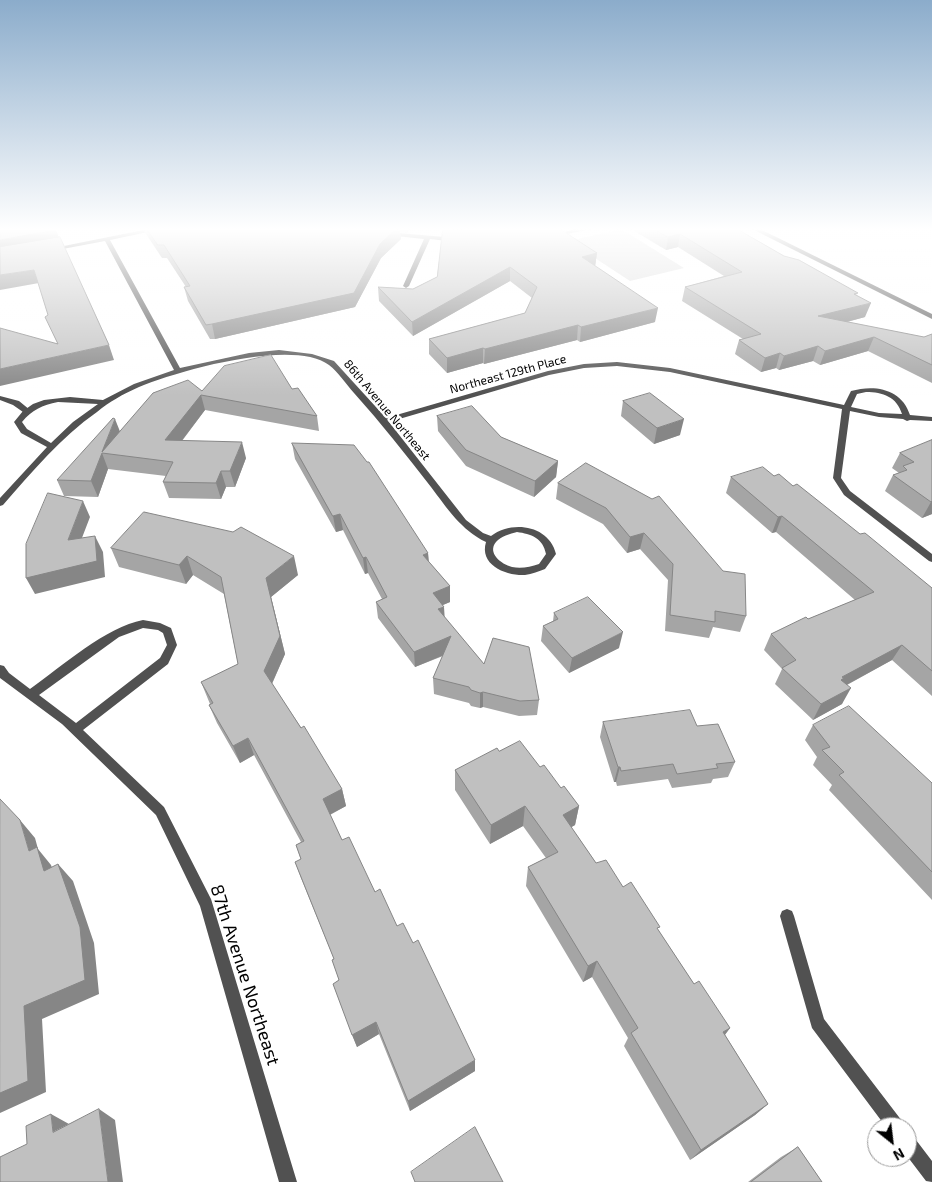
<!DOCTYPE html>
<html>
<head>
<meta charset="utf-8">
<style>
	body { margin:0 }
	#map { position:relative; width:932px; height:1182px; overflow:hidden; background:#fff; font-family:"Exo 2",sans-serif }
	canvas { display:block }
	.north { position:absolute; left:867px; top:1117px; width:50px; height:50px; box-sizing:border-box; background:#fff; border:1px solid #999; border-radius:50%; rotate:151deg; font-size:14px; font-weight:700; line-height:20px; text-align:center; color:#000 }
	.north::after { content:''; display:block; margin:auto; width:18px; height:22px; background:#000; clip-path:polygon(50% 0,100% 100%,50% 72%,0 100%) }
</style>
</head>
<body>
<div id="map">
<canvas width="932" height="1182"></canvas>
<div class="north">N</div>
</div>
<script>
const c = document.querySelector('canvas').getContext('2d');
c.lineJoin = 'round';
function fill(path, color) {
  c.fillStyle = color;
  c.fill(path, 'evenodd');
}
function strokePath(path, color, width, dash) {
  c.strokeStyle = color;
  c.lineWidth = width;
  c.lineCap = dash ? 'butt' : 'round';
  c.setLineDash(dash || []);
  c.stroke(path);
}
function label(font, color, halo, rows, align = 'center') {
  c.font = font + ' "Exo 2",sans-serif';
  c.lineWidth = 4.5;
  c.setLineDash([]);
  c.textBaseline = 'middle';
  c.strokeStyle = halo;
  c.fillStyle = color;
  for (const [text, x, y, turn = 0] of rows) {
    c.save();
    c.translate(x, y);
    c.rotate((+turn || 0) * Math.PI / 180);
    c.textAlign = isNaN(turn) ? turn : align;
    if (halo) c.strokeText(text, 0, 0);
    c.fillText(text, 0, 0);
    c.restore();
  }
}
const green = new Path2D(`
	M621 229 684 268 630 281 569 241Z`);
const service = new Path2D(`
	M0 396 19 401 30 410 29 412H23L13 405 0 400Z`);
const minor = new Path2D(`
	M148 229H162L110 240 180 368 249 353 279 350 312 354 334 361 386 418 548 371 584 364 617 362 670 368 844 405 851 391C875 384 902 389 910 415L932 417V421L910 420 907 421 903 419 879 417 850 411 841 478 850 491 932 554V562L929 561 844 495 833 478 842 409 670 372 617 366 584 368 549 375 389 422 466 520 483 533 491 536C512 520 549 525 556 554L545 569C539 571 532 574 525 575 506 576 479 565 486 542 461 530 447 508 431 487 406 455 381 423 354 393 346 384 338 372 329 365 293 338 177 371 139 387 123 394 109 402 97 412 61 437 32 472 3 505L0 506V498L47 447 21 433 14 422 23 411 33 404 44 400 70 397 103 400 134 384 174 370 105 241 52 251 49 249ZM866 392C883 392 897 397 902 414L879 413 851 407 857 394ZM58 402 98 404 73 422 51 443 27 429 22 422C32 410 42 405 58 402ZM517 532C531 534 543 538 546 554L539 564C530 567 521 569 512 567 501 564 487 553 496 542 501 536 510 534 517 532Z
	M577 229H592L552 237 549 235Z
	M388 232 456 238 459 240 456 242 430 239 409 286 406 288 403 286 424 239 386 235 385 234Z
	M143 620 160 623 171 628 177 645 168 664 83 730 164 807 211 899 297 1182H279L200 906 156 815 62 724 0 678V665L4 666 9 673 30 689C62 666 106 627 143 620ZM143 628 158 630 163 633 167 645 160 658 76 723 39 695 119 637Z
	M787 909 792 911 794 916 824 1019 902 1121 904 1127H886L812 1028 780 916 782 911Z
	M907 1134 913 1136 932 1161V1182L926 1181 907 1156Z`);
const tertiary = new Path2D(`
	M752 229H760L932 314V319Z`);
const wall = new Path2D(`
	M144 229H410L407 233 400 232 401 239 381 258 355 307 215 339H210L188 301 184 287H186L167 258H162L146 234Z
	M443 229H560L597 253 595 266 655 322 580 342 577 340 484 364 483 363 447 373 429 354V339L525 313 532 298 510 281 413 336 379 301 378 287 413 289 437 277Z
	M631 229H737L784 256 857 295 865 317 846 322 924 337 932 334V383L868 351 820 365 813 361 779 370 776 368 761 372 735 354 739 340 743 339 682 301 685 287 724 276 678 247 666 250Z
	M292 389 317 416 319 431 205 410 182 441 246 458 235 487H226L221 499 169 498 163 482 166 476 108 469 98 497 64 496 57 480 120 431 202 391Z
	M623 401 680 435 654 444 621 416Z
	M437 416 501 437 558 461 556 477 534 497 466 466 438 431Z
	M932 440V514L922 518 885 491 893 475 899 473 892 468 900 453Z
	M292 443 428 553 429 562 450 586V602L443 605 444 617 484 664 539 700 537 715 519 716 483 707 480 708 471 706 469 703 434 694 433 678 443 656 415 667 378 618 376 602 382 599 368 573 365 574 343 530 336 532 295 459Z
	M586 463 746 616 740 632 713 627 709 638 665 631 668 580 640 549 627 553 603 524 556 499 558 483Z
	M774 476 793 486 932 588V696L892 660 847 685 842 704 813 720 775 684 782 669 764 650 771 634 855 600 776 532 772 533 726 493 731 477Z
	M144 512 298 575 271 597 285 654 272 684 342 789 346 806 330 815 342 840 397 926 475 1071 410 1111 379 1034 357 1047 333 984 339 980 332 960 334 959 301 878 295 862 301 860 296 845 301 842 254 755 240 763 217 723 209 705 210 704 201 682 238 664 224 594 193 575 186 584 119 567 111 548Z
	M554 613 619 648 569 673 541 641 543 626 553 621Z
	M603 722 697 726 735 762 728 777 713 779 711 783 672 788 668 779 617 786 616 782H614L600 737Z
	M813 725 932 783V900L829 790 832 785 813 765 817 757 805 740Z
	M499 751 540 767 579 806 575 825 571 827 596 863 623 887 658 930 694 984 730 1028 725 1035 768 1104 755 1115 690 1160 624 1046 628 1038 592 977 583 982 526 886 528 867 546 858 523 826 490 844 455 790V770Z
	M798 1147 822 1182H748L781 1157Z`);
const shadedWall = new Path2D(`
	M396 229H400L401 239 381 258 355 307 215 339 212 324 380 244Z
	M56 230 61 243 0 254V240Z
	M680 234 678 247 666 250 668 237Z
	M597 253 595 267 582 257Z
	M510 267V281L413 336 412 322Z
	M34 270 39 283 0 290V275Z
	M871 303 865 317 814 331 818 316Z
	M658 308 655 322 580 342 581 327Z
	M578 325 577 340 484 364 485 349Z
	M874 337 868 351 820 365 825 351Z
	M109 345 114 360 0 386V369Z
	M818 346 813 361 779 370 784 356Z
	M483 348V363L447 373V358Z
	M780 353 776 368 761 372 765 358Z
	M201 395 205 410 170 456 165 440Z
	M115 419 121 434 102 452Z
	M684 419 680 435 654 444 657 428Z
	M242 442 246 458 235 487 230 471Z
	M102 453 108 469 98 497 91 481Z
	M558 461 556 477 534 497 535 481Z
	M221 471 226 487 221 499 216 483Z
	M83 501 90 517 75 556 68 540Z
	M932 501V514L922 518 931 502Z
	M340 514 343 530 336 532 333 516Z
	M782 516 776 532 772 533 778 517Z
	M644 533 640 549 627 553 630 537Z
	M95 536 103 552 105 577 35 594 26 578Z
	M428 553 429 569 423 555Z
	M187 556 193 575 186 584 179 565Z
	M294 556 298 575 271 597 285 654 269 690 264 671 266 578Z
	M366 557 368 573 365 574 363 558Z
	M450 586V602L433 609V593Z
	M444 607 445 622 438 609Z
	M623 632 619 648 569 673 572 658Z
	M451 636V652L415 667 414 652Z
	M902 645 892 660 837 690 842 677Z
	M851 688 842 704 813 720 821 704Z
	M483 692V707L480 708V693Z
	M248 738 254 755 240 763 233 746Z
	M618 767H620L616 782H614Z
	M342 789 346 806 327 816 323 799Z
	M525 806 523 826 490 844 491 825Z
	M579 806 575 825 560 834 563 815Z
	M20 820 35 838 38 849 51 865 59 888 44 871 29 851Z
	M58 864 73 881 94 943 99 994 42 1019 46 1092 0 1113V1093L24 1006Z
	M597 961 592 977 583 982 588 966Z
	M376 1022 379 1034 357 1047 352 1035Z
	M730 1028 719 1042 723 1032Z
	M475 1060V1071L410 1111 408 1101Z
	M768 1104 755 1115 690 1160 701 1150Z
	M99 1109 115 1120 123 1182H108Z
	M51 1114 69 1124 53 1132Z`);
const building = new Path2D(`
	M0 229H56V230L0 240Z
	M147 229H396L380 244 354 293 212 324 206 325 184 287 190 286 164 245H158Z
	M443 229 502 231 516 229H560L597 253 582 257 658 308 581 327 578 325 485 349 483 348 447 358 429 339 525 313 537 287 510 267 412 322 378 287 413 289 437 277Z
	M654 229H737L784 256 799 260 858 293 854 294 871 303 818 316 924 337 932 334V365L874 337 825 351 818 346 784 356 780 353 765 358 739 340 761 334 685 287 742 272 680 234 668 237Z
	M60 237 109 345 0 369V328L58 344 45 317 48 315 34 270 0 275V247Z
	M271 355 292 389 298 388 317 416 201 395 165 440 242 442 230 471H221L216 483 163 482 173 462 102 453 91 481 57 480 113 418 115 419 102 452 153 393 188 380 202 391 224 366Z
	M650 393 684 419 657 428 623 401Z
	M472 406 501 437 558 461 535 481 466 450 437 416Z
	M932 440V501L931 502 893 475 907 470 903 466 914 462 900 453Z
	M292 443 354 445 367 462H369L428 553 423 555 450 586 433 593 444 607 438 609 484 664 493 638 529 647 539 700 520 701 483 692 480 693 471 690 469 687 433 678 451 636 414 652 376 602 387 597 366 557 363 558 340 514 333 516Z
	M586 463 652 499 659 496 723 571 745 574 746 616 715 611V622L670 615 673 564 644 533 630 537 606 508 558 483Z
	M763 467 774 476 779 474 793 486 797 484 860 534 865 533 932 588V671L902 645 842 677 844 678 841 680 851 688 821 704 782 668 796 660 771 634 806 617 808 619 874 592 782 516 778 517 731 477Z
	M48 493 83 501 68 540 95 536 97 561 26 578V544Z
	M144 512 233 532 241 527 294 556 266 578 280 636 264 671 301 728 304 726 342 789 323 799 342 840 349 837 375 892 380 889 397 926 403 923 413 943 418 940 475 1060 408 1101 376 1022 352 1035 333 984 339 980 332 960 334 959 295 862 301 859 296 845 304 841 248 738 233 746 209 705 213 703 201 682 238 664 221 577 187 556 179 565 111 548Z
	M588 597 623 632 572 658 543 626 558 619 554 613Z
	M849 706 932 783V872L839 775 844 772 822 750 830 747 813 725Z
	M690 710 697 726 718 724 735 762 716 764 718 768 677 774 673 764 621 771 620 767H618L603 722Z
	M520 741 540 767 544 765 561 788 564 786 579 806 563 815 596 863 606 860 623 887 631 882 660 927 657 928 694 984 699 981 730 1028 723 1032 768 1104 701 1150 631 1033 638 1028 597 961 588 966 528 867 558 852 525 806 491 825 455 770 497 748 499 751Z
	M0 799 20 820 29 851 37 847 44 871 58 864 80 927 85 980 24 1006 28 1081 0 1093Z
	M99 1109 108 1182H0V1157L27 1144 26 1126 51 1114 53 1132Z
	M475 1127 503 1182H415L411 1172Z
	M798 1147 822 1182H751Z`);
const farStreetnames = [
	["Northeast 129th Place",508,374,-15],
	["86th Avenue Northeast",387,410,50]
];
const nearStreetnames = [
	["87th Avenue Northeast",245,975,72]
];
fill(green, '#d8d8d8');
fill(service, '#515151');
fill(minor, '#515151');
fill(tertiary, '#515151');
fill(wall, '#a5a5a5');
fill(shadedWall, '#868686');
fill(building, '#c0c0c0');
strokePath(building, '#868686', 1);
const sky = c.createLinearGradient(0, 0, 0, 395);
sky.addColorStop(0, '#8baccb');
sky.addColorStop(0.58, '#fff');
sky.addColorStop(1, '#ffffff00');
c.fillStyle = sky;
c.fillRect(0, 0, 932, 395);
label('12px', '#000', '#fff', farStreetnames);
label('18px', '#000', '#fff', nearStreetnames);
</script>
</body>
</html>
